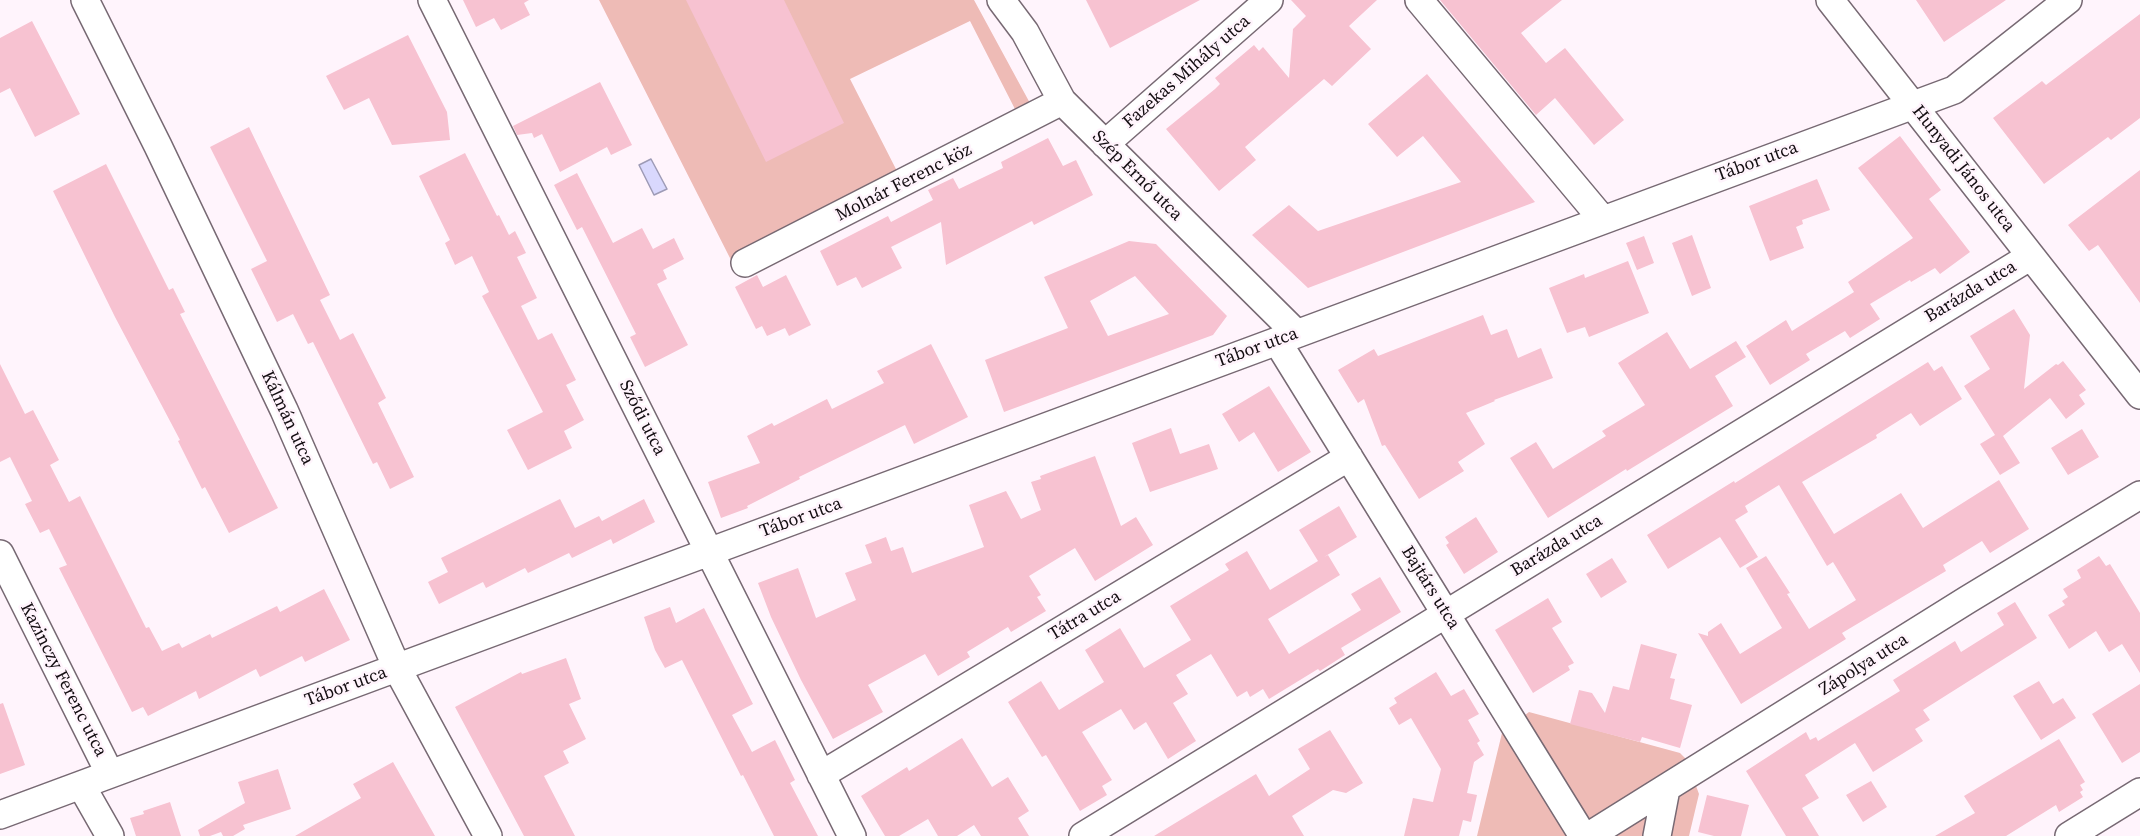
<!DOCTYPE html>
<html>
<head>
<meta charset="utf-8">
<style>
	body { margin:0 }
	canvas { display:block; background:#fff4fc }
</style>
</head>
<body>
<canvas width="2140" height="836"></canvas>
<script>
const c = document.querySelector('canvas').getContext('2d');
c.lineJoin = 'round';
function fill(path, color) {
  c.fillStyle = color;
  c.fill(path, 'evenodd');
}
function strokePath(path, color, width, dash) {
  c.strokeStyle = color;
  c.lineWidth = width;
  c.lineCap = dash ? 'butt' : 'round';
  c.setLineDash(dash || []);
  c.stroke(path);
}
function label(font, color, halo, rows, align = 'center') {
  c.font = font + ' "Source Serif 4",serif';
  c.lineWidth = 5;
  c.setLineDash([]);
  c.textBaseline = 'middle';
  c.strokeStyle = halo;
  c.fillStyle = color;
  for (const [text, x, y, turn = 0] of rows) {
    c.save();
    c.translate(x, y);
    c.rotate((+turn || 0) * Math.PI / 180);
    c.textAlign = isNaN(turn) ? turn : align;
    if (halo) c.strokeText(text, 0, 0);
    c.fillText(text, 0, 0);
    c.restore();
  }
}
const green = new Path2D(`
	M599 0H974L1031 105 1017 113 970 21 850 79 899 175 731 260Z
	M1529 712 1680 753 1686 759 1699 794 1689 836H1477L1502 733Z`);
const water = new Path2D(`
	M651 159 667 189 654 195 639 165Z`);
const building = new Path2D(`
	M463 0H529L524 3 530 15 501 30 494 18 476 27Z
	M686 0H784L844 123 766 162Z
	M1086 0H1200L1110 48Z
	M1291 0H1377L1349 26 1371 49 1332 86 1324 79 1245 147 1256 160 1219 191 1166 129 1215 89 1220 84 1215 78 1254 45 1259 51 1263 47 1289 78 1293 29 1306 16Z
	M1440 0H1562L1521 33 1546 63 1565 48 1624 120 1594 145 1555 98 1536 115Z
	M1916 0H2006L1944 42Z
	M2140 14V118L2111 140 2108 137 2044 184 1993 118 2042 81 2046 85Z
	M32 21 80 114 35 137 10 88 0 93V38Z
	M408 35 447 112 450 140 392 145 369 98 344 110 326 76Z
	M1427 74 1535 202 1308 288 1252 235 1289 205 1318 231 1461 182 1423 136 1397 157 1368 124Z
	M600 82 632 145 611 155 607 147 560 172 542 134 534 138 532 133 517 135 513 126Z
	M249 127 330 295 320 300 340 340 353 333 386 398 378 403 414 477 390 489 377 462 373 464 313 342 308 344 293 314 277 322 251 269 267 261 210 147Z
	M1900 136 1941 190 1929 199 1970 252 1940 274 1935 268 1911 282 1910 280 1870 304 1880 319 1850 338 1845 331 1806 354 1810 360 1770 385 1746 346 1786 320 1792 331 1854 292 1848 282 1913 238 1858 168Z
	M1048 138 1063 166 1076 160 1093 195 1034 225 1032 221 946 265 941 222 891 247 902 268 862 288 856 277 837 286 820 251 888 216 891 222 933 200 928 190 953 178 959 189 1003 168 1001 162Z
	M465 153 497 216 499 215 509 235 515 231 526 253 517 257 537 298 521 306 538 340 552 333 576 380 566 385 584 420 564 431 572 448 528 470 507 430 543 412 482 296 489 292 472 256 455 265 445 243 450 240 419 176Z
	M106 164 169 290 173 288 185 312 180 314 278 508 229 533 205 487 202 489 178 441 180 440 115 317 53 191Z
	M2140 170V303L2098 245 2089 251 2068 225Z
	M577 173 613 243 642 228 653 249 674 238 684 259 663 270 667 279 657 284 688 345 645 367 630 337 636 334 582 227 577 230 554 185Z
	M1817 179 1830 210 1802 220 1803 224 1796 227 1804 248 1770 261 1749 206Z
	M1692 235 1711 288 1692 296 1672 243Z
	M1644 236 1654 263 1637 270 1626 243Z
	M1129 241 1156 244 1227 316 1213 335 1004 412 985 360 1068 328 1044 277ZM1135 276 1169 314 1108 336 1090 301Z
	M1628 261 1649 313 1589 337 1585 327 1567 333 1549 288 1584 274 1585 278Z
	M757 275 763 287 786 275 811 325 789 336 785 328 767 336 762 326 756 329 735 287Z
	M2014 309 2030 335 2024 389 2056 364 2058 365 2063 361 2086 390 2079 395 2085 404 2066 419 2050 398 2003 436 2020 463 2000 475 1980 444 1995 435 1964 386 1990 369 1970 336Z
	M1483 315 1491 335 1507 329 1518 358 1541 348 1553 378 1494 400 1495 401 1466 413 1485 444 1458 462 1464 471 1419 499 1385 445 1382 446 1364 399 1358 403 1338 370 1374 349 1378 356Z
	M1667 332 1690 369 1736 341 1746 357 1715 376 1733 406 1627 471 1626 469 1548 518 1510 458 1536 442 1553 469 1606 436 1602 431 1645 405 1618 363Z
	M931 344 968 417 914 444 905 425 799 477 800 479 747 506 748 508 721 518 708 482 760 463 747 436 772 423 774 426 827 399 832 409 884 383 877 371Z
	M1928 362 1934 371 1942 366 1962 399 1920 426 1911 413 1876 435 1877 438 1802 482 1834 534 1901 493 1923 528 1999 480 2029 529 1990 553 1982 541 1943 565 1946 571 1842 633 1846 639 1741 704 1698 633 1708 636V632L1721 623 1740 654 1782 628 1746 568 1766 556 1790 593 1787 594 1809 629 1856 600 1833 562 1827 566 1779 485 1745 506 1748 512 1735 520 1758 557 1740 568 1720 537 1668 569 1647 535 1734 481 1735 483Z
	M0 364 25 414 33 410 59 460 50 465 69 502 80 496 146 628 149 627 162 651 179 643 182 648 210 634 212 638 277 606 280 612 324 589 350 640 305 662 302 656 260 677 256 669 199 699 196 691 148 716 143 707 132 712 59 568 67 565 49 529 40 533 25 504 32 501 10 457 0 462Z
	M1269 386 1311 452 1278 472 1254 432 1239 442 1222 414Z
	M1171 428 1180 454 1209 444 1218 469 1150 492 1132 443Z
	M2082 429 2099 457 2068 475 2051 448Z
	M1095 456 1121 526 1136 517 1153 545 1095 581 1075 548 1029 576 1041 595 1037 597 1046 611 1011 632 1008 627 967 652 970 657 938 676 925 654 868 685 883 712 833 739 801 680 771 617 758 583 798 568 816 618 856 600 845 573 872 563 865 545 886 537 891 551 903 547 912 573 984 547 969 505 1006 491 1021 519 1041 510 1031 482 1041 479 1040 476Z
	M560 499 575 528 599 516 602 521 644 499 655 522 613 544 611 539 572 558 569 553 528 573 525 568 486 588 483 582 439 604 428 582 448 572 441 558Z
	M1339 506 1357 537 1324 557 1328 555 1340 575 1268 619 1289 654 1361 610 1351 594 1380 577 1401 612 1341 648 1345 655 1320 671 1318 669 1269 699 1263 689 1250 697 1247 691 1237 697 1211 654 1176 675 1188 694 1173 703 1196 741 1168 759 1146 722 1134 730 1121 709 1082 732 1112 780 1102 786 1107 795 1080 811 1046 755 1042 757 1008 702 1041 681 1059 710 1104 682 1085 650 1120 628 1144 668 1191 640 1170 606 1229 570 1225 564 1247 551 1270 590 1318 561 1299 530Z
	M1476 517 1498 552 1464 574 1446 545 1449 543 1445 537Z
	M2099 556 2106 566 2110 564 2140 613V673L2122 644 2109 652 2096 631 2069 649 2048 615 2065 605 2062 601 2068 597 2063 589 2081 578 2077 570Z
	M1612 558 1627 582 1601 598 1586 574Z
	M1548 598 1562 622 1552 628 1574 663 1568 666 1570 670 1533 693 1495 630Z
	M2015 602 2037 638 1923 710 1930 720 1915 729 1923 741 1873 772 1855 743 1805 775 1819 798 1802 808 1819 836H1786L1746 771 1806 732 1810 740 1816 737 1818 741 1900 691 1893 680 1955 641 1961 652 2004 625 1997 613Z
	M670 607 676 623 704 608 753 704 732 715 752 752 775 740 795 780 790 783 818 836H774L743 775 741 776 682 660 665 668 655 650 644 617Z
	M1641 644 1677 654 1670 678 1675 679 1670 699 1692 705 1680 748 1642 737 1640 742 1570 724 1579 690 1592 693 1605 713 1613 686 1629 690Z
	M566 658 581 699 569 704 586 739 563 751 569 763 544 776 575 836H524L455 707 521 672 522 674Z
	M1436 672 1451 696 1464 689 1479 714 1468 720 1480 741 1477 743 1484 755 1474 762 1467 793 1477 795 1471 822 1463 820 1459 836H1404L1413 798 1433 802 1441 769 1411 718 1399 725 1389 708 1397 703 1394 698Z
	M2039 681 2053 704 2063 698 2076 718 2041 740 2013 696Z
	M2140 684V752L2122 763 2092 714Z
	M3 703 25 765 0 774V704Z
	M1330 730 1363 783 1346 793 1333 790 1292 816 1304 836H1154L1256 774 1269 796 1310 769 1298 749Z
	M962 738 992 787 1008 777 1029 811 1018 818 1029 836H981L974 825 957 836H938L928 819 899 836H885L861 796 907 767 909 771Z
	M2059 739 2085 782 2080 785 2083 790 2080 792 2083 797 2059 812 2056 805 2006 836H1935L1975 813 1964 796Z
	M393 762 435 836H295L361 798 353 784Z
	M278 769 291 809 243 825 245 829 233 836H223L221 832 210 836H200L198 830 245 803 238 782Z
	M1871 781 1887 807 1863 822 1846 795Z
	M1707 795 1749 805 1741 836H1714L1698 832Z
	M170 802 181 836H136L130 818 144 814 143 811Z`);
const minor = new Path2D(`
	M85 0 158 146 284 410 397 668 488 836
	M432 0 852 836
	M1001 0 1025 32 1062 101 1296 333
	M1419 0 1603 220
	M1830 0 2140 395
	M1105 144 1269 0
	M745 263 1062 101
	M1277 341 1583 836
	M0 554 110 774
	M821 775 1349 457
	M81 785 110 836
	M0 815 1954 90 2068 0
	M1083 836 2031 256
	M1589 836 1967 600 2140 495
	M1657 836 1666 789
	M2069 836 2140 792`);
const streetNames = [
	["Fazekas Mihály utca",1187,72,-41],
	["Tábor utca",1757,162,-20],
	["Hunyadi János utca",1963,169,52],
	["Szép Ernő utca",1137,176,45],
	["Molnár Ferenc köz",904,183,-27],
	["Barázda utca",1971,292,-31],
	["Tábor utca",1257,348,-20],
	["Kálmán utca",287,418,65],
	["Sződi utca",642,418,63],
	["Tábor utca",801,518,-20],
	["Barázda utca",1557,546,-31],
	["Bajtárs utca",1430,588,58],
	["Tátra utca",1085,616,-31],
	["Zápolya utca",1864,665,-32],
	["Kazinczy Ferenc utca",63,680,63],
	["Tábor utca",346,687,-20]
];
fill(green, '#eebbb6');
fill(water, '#d9d8fd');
strokePath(water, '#9e9bb6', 1.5);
fill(building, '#f7c2d1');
strokePath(minor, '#776973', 30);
strokePath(minor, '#fff', 27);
label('18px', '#130d11', '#fff4fc', streetNames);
</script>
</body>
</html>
